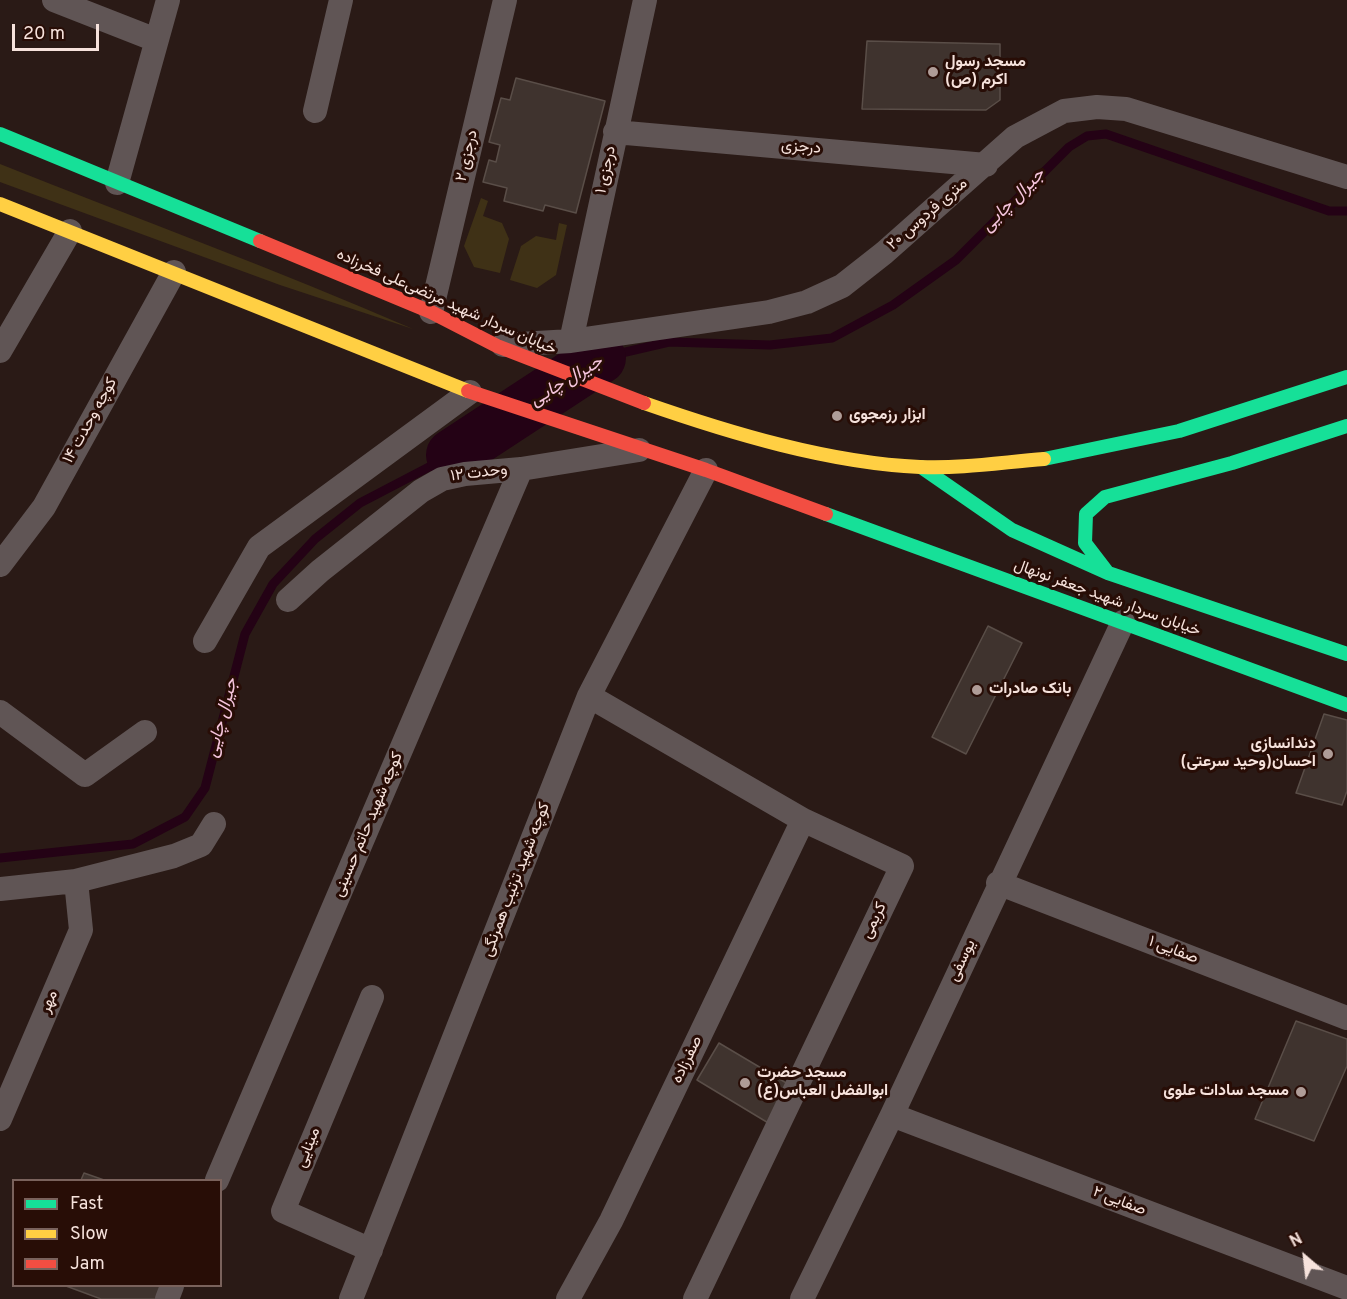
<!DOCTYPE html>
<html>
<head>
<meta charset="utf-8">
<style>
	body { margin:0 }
	#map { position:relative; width:1347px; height:1299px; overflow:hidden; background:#2a1a16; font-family:Overpass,sans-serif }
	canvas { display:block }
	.legend { position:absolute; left:12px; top:1179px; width:210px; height:108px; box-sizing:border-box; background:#280d06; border:2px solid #7a625c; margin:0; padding:8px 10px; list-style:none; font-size:18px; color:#f6e2dc }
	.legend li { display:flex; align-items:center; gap:12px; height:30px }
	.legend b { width:30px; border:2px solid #7a625c }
	.north { position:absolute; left:1275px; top:1227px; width:60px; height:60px; -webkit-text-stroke:4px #280d06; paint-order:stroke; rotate:332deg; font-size:16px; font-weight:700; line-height:24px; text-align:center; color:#f6e2dc }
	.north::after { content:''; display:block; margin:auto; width:21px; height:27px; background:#f6e2dc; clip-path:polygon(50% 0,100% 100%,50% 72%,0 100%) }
	.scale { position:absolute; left:12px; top:24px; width:87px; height:27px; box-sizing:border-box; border:3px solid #f6e2dc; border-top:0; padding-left:8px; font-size:18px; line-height:21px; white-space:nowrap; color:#f6e2dc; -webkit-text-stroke:4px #280d06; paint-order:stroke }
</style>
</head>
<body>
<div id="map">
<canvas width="1347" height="1299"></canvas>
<ul class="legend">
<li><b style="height:8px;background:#16e098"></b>Fast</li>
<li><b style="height:8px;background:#ffcf43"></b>Slow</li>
<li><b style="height:8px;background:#f24e42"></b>Jam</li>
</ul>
<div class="north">N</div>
<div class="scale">20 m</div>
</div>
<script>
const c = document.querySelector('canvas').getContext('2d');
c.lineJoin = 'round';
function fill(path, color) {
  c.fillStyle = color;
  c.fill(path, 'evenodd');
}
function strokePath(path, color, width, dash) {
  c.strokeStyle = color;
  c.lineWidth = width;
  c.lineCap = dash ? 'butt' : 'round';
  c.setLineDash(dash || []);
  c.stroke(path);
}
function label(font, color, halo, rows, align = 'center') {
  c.font = font + ' Overpass,Vazirmatn,sans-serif';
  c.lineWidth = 6;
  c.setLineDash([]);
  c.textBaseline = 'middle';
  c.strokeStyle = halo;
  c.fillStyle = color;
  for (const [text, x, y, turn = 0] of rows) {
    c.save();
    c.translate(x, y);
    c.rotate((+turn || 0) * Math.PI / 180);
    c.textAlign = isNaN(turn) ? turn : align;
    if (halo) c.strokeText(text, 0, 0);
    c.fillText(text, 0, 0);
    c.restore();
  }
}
const green = new Path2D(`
	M0 164C138 219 277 270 413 329L280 285 0 182Z
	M481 198 488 201 483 216 502 223 509 239 500 273 474 267 464 246Z
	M559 223 567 225 556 275 537 288 510 280 521 246 536 236 556 240Z`);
const stream = new Path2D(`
	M600 358 669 342 770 345 832 338 893 305 956 260 1069 147 1087 136 1106 134 1329 211H1347
	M0 858 133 844 185 817 205 788 245 634 273 584 315 539 360 503 452 455`);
const river = new Path2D(`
	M452 455 600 358`);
const building = new Path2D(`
	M867 41 1000 44V100L986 110 862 109Z
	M516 78 605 101 576 213 545 205 543 211 504 201 507 188 483 182 489 160 496 162 500 145 489 142 501 98 510 100Z
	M988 626 1022 643 966 754 932 737Z
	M1324 714 1347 720V791L1342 805 1296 793Z
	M1296 1021 1347 1039V1066L1314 1141 1255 1119Z
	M719 1043 793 1087 770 1124 697 1080Z
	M84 1173 104 1180H81Z
	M66 1286H165L160 1299H101Z`);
const street = new Path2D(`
	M54 0 156 40
	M315 111 341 0
	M615 132 986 165
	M117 183 168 0
	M431 312 505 0
	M571 341 645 0
	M503 345 571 341 769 312 807 302 842 286 884 253 1015 137 1064 111 1097 107 1126 109 1347 177
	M0 351 70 231
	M0 565 44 507 174 272
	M288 600 320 571 421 491 442 479 465 474 521 469 639 450
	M205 641 259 547 470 392
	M589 696 803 820 902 866 695 1299
	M0 712 85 775 145 732
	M998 883 1347 1018
	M0 889 76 881 174 856 201 845 214 824
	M892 1115 1347 1288
	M0 1119 81 930 76 881
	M217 1180 521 469
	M371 1250 283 1211 372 997
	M167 1299 172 1286
	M351 1299 589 696 706 470
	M568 1299 611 1221 803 820
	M802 1299 892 1115 1123 622`);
const fast = new Path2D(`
	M0 134 260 241
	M1044 459 1179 431 1347 377
	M921 467 1012 530 1108 573 1347 654
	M826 514 1347 705
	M1108 573 1085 543 1086 514 1105 497 1232 463 1347 426`);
const slow = new Path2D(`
	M0 204 468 391
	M644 403C730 433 829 463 920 467 961 469 1004 462 1044 459`);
const jam = new Path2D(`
	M260 241 431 312 497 346 644 403
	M468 391 706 470 826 514`);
const markers = [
	[933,72,6,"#af9c97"],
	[837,416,6,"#af9c97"],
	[977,690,6,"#af9c97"],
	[1328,754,6,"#af9c97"],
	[745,1083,6,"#af9c97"],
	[1301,1092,6,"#af9c97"]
];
const poiNames = [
	["مسجد رسول",945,63],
	["اکرم (ص)",945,81],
	["ابزار رزمجوی",849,416],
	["بانک صادرات",989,690],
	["دندانسازی",1316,745,"right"],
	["احسان(وحید سرعتی)",1316,763,"right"],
	["مسجد حضرت",757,1074],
	["ابوالفضل العباس(ع)",757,1092],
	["مسجد سادات علوی",1289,1092,"right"]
];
const streetNames = [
	["درجزی",801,148,5],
	["درجزی ۲",468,156,-77],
	["درجزی ۱",607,170,-78],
	["۲۰ متری فردوس",928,215,-41],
	["خیابان سردار شهید مرتضی‌علی فخرزاده",446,303,24],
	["کوچه وحدت ۱۴",91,421,-61],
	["وحدت ۱۲",479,474,-7],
	["خیابان سردار شهید جعفر نونهال",1107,599,20],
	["کوچه شهید حاتم حسینی",369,825,-67],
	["کوچه شهید ترتیب همرنگی",517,880,-69],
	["کریمی",875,921,-64],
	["صفایی ۱",1173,951,21],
	["یوسفی",963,961,-65],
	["مهر",50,1002,-67],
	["صفرزاده",688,1060,-64],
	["مینایی",309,1148,-68],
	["صفایی ۲",1119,1202,21]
];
const waterNames = [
	["جیرال چایی",1014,201,-45],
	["جیرال چایی",567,382,-31],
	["جیرال چایی",223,718,-75]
];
fill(green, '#3f3116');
strokePath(stream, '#240215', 9);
strokePath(river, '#240215', 52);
fill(building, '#3f332e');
strokePath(building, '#5a4e48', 1.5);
strokePath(street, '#605555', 24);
strokePath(fast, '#16e098', 14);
strokePath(slow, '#ffcf43', 14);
strokePath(jam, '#f24e42', 14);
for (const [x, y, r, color] of markers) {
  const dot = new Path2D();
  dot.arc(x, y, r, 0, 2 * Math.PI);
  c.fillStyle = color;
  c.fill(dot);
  strokePath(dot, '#280d06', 2);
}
label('bold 16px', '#f6e2dc', '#280d06', poiNames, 'left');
label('16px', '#f6e2dc', '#280d06', streetNames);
label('italic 18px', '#f6c6de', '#280d06', waterNames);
</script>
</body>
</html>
